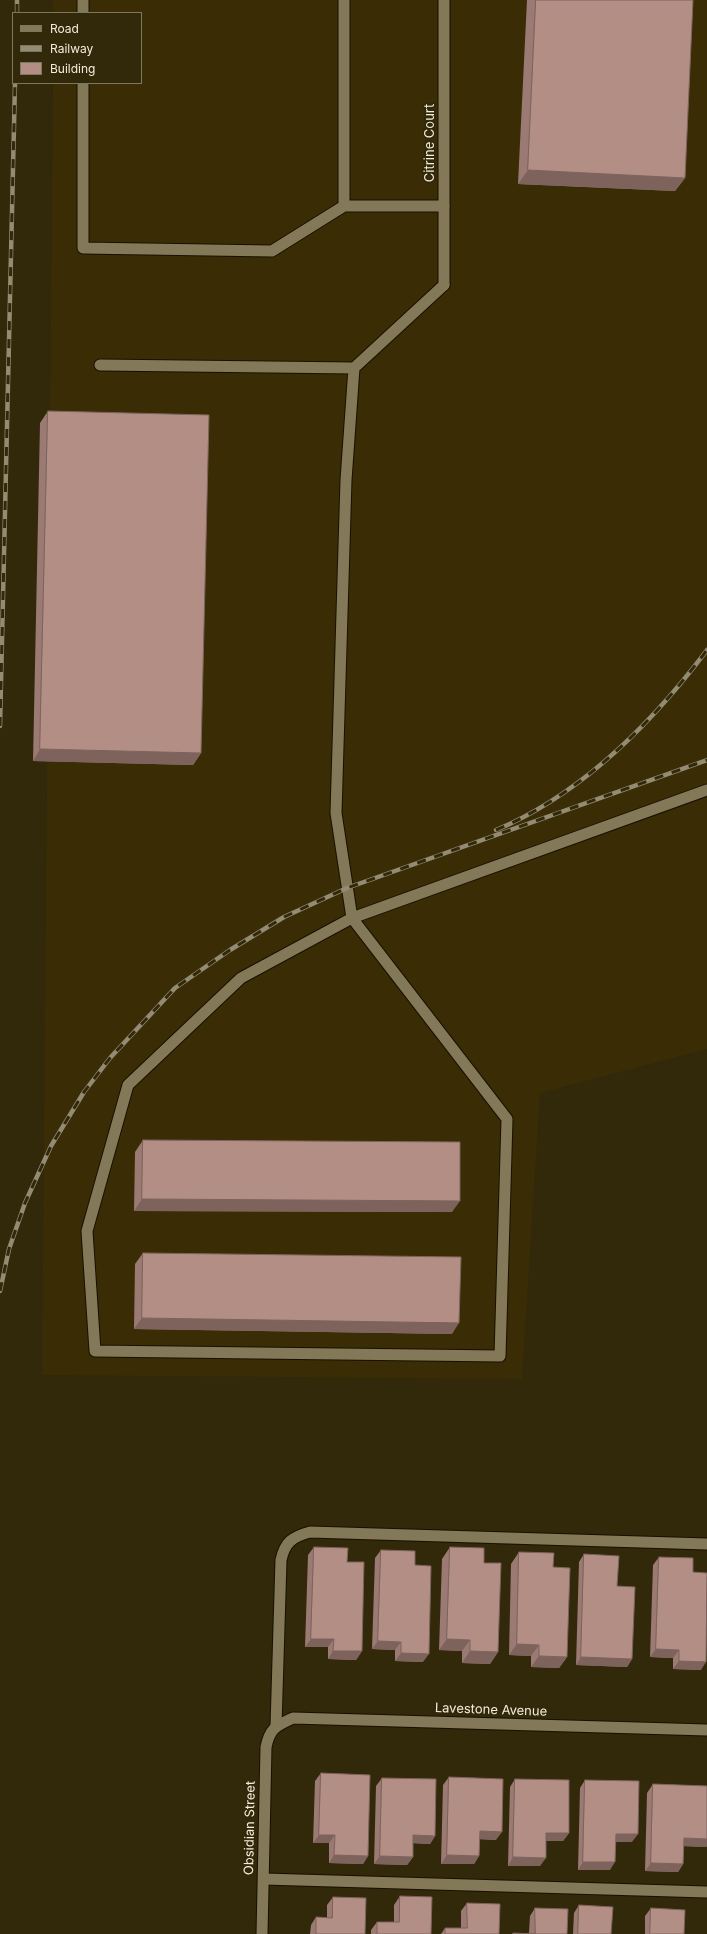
<!DOCTYPE html>
<html>
<head>
<meta charset="utf-8">
<style>
	body { margin:0 }
	#map { position:relative; width:707px; height:1934px; overflow:hidden; background:#32280a; font-family:Inter,sans-serif }
	canvas { display:block }
	.legend { position:absolute; left:12px; top:12px; width:130px; height:72px; box-sizing:border-box; background:#32280a; border:1px solid #7f765e; margin:0; padding:5px 7px; list-style:none; font-size:12px; color:#f2ecdb }
	.legend li { display:flex; align-items:center; gap:8px; height:20px }
	.legend b { width:20px; border:1px solid #7f765e }
</style>
</head>
<body>
<div id="map">
<canvas width="707" height="1934"></canvas>
<ul class="legend">
<li><b style="height:5px;background:#837858"></b>Road</li>
<li><b style="height:5px;background:#938b73"></b>Railway</li>
<li><b style="height:11px;background:#b38e84"></b>Building</li>
</ul>
</div>
<script>
const c = document.querySelector('canvas').getContext('2d');
c.lineJoin = 'round';
function fill(path, color) {
  c.fillStyle = color;
  c.fill(path, 'evenodd');
}
function strokePath(path, color, width, dash) {
  c.strokeStyle = color;
  c.lineWidth = width;
  c.lineCap = dash ? 'butt' : 'round';
  c.setLineDash(dash || []);
  c.stroke(path);
}
function label(font, color, halo, rows, align = 'center') {
  c.font = font + ' Inter,sans-serif';
  c.lineWidth = 4;
  c.setLineDash([]);
  c.textBaseline = 'middle';
  c.strokeStyle = halo;
  c.fillStyle = color;
  for (const [text, x, y, turn = 0] of rows) {
    c.save();
    c.translate(x, y);
    c.rotate((+turn || 0) * Math.PI / 180);
    c.textAlign = isNaN(turn) ? turn : align;
    if (halo) c.strokeText(text, 0, 0);
    c.fillText(text, 0, 0);
    c.restore();
  }
}
const built = new Path2D(`
	M53 0H707V1049L540 1093 522 1379 42 1375 53 83H141V13H53Z`);
const service = new Path2D(`
	M83 0V13
	M344 0V206H444
	M83 83V248L272 251 344 206
	M444 285 354 368 346 480 336 813 352 918 241 978 128 1085 87 1231 95 1351 500 1356 507 1119 352 918 707 790
	M100 365 354 368
	M276 1726 281 1560C285 1542 292 1537 310 1532L707 1544
	M264 1879 707 1892`);
const minor = new Path2D(`
	M444 285V0
	M262 1934 266 1747C270 1728 276 1726 293 1718L707 1730`);
const rail = new Path2D(`
	M17 13V0
	M0 726 15 83
	M496 830C582 794 652 723 707 650
	M0 1291 9 1249 25 1203 51 1146 84 1092 110 1058 175 988 230 950 284 917 347 888 707 760`);
const wall = new Path2D(`
	M527 0H693L685 178 675 191 518 184Z
	M48 411 201 753 193 765 33 761 40 423Z
	M143 1140 452 1212 134 1211 135 1152Z
	M143 1253 452 1334 134 1329 135 1264Z
	M314 1547 347 1562 362 1651 356 1660 328 1659V1647H305L308 1555Z
	M450 1547 484 1563 498 1652 490 1664 462 1663V1651L439 1650 442 1559Z
	M381 1550 415 1565 423 1662 395 1661V1650L372 1649 375 1558Z
	M519 1552 553 1567 567 1657 559 1668 531 1667V1656L509 1655 511 1564Z
	M584 1554 617 1586 632 1659 627 1667 576 1665 579 1562Z
	M659 1557 693 1572 701 1670 673 1669V1658L650 1657 653 1565Z
	M321 1773 368 1856 363 1864 329 1863V1843H313L315 1781Z
	M449 1777 496 1840 480 1839 479 1856 474 1864H441L443 1785Z
	M382 1778 435 1836 430 1844 413 1843V1857L407 1865 374 1864 376 1786Z
	M515 1779 569 1833 563 1841H546L540 1866H508L510 1787Z
	M585 1780 632 1842H616L610 1870H578L580 1788Z
	M653 1784 707 1786V1846L706 1847 684 1846 683 1864 678 1872 645 1871 647 1793Z
	M400 1896 431 1934H371V1930L377 1922H394V1905Z
	M333 1897 365 1934H310L311 1925 316 1917 327 1918V1905Z
	M467 1903 499 1934H441L445 1928H461V1911Z
	M579 1905 611 1934H573L574 1913Z
	M535 1908 567 1934H512L513 1933H529L530 1916Z
	M651 1908 684 1934H645V1916Z`);
const shadedWall = new Path2D(`
	M528 170 685 178 675 191 518 184Z
	M40 749 201 753 193 765 33 761Z
	M142 1199 460 1201 452 1212 134 1211Z
	M142 1318 459 1323 452 1334 134 1329Z
	M311 1639H334L328 1647H305Z
	M447 1639 470 1640 462 1651 439 1650Z
	M378 1641 401 1642 395 1650 372 1649Z
	M517 1644 539 1645 531 1656 509 1655Z
	M656 1649 679 1650 673 1658 650 1657Z
	M333 1651H362L356 1660 328 1659Z
	M470 1651 498 1652 490 1664 462 1663Z
	M401 1653 429 1654 423 1662 395 1661Z
	M539 1656 567 1657 559 1668 531 1667Z
	M581 1657 632 1659 627 1667 576 1665Z
	M679 1661 706 1662 701 1670 673 1669Z
	M480 1831 502 1832 496 1840 474 1839Z
	M546 1833H569L563 1841H541Z
	M616 1834H638L632 1842H611Z
	M319 1835H335L329 1843H313Z
	M413 1835 435 1836 430 1844 407 1843Z
	M684 1838 707 1839V1846L706 1847 678 1846Z
	M334 1855 368 1856 363 1864 329 1863Z
	M447 1855 479 1856 474 1864H441Z
	M380 1856 413 1857 407 1865 374 1864Z
	M513 1857 546 1858 540 1866H508Z
	M583 1862H615L610 1870H578Z
	M651 1863 683 1864 678 1872 645 1871Z`);
const building = new Path2D(`
	M536 0H693L685 178 528 170Z
	M48 411 209 415 201 753 40 749Z
	M143 1140 460 1142V1201L142 1199Z
	M143 1253 461 1257 459 1323 142 1318Z
	M314 1547 348 1548 347 1562H364L362 1651H333L334 1639H311Z
	M450 1547 484 1548V1563H501L498 1652 470 1651V1640L447 1639Z
	M381 1550 415 1551V1565L431 1566 429 1654 401 1653V1642L378 1641Z
	M519 1552 554 1553 553 1567 570 1568 567 1657 539 1656V1645L517 1644Z
	M584 1554 619 1556 617 1586 635 1587 632 1659 581 1657Z
	M659 1557 693 1558V1572L707 1573 706 1662 679 1661V1650L656 1649Z
	M321 1773 370 1775 368 1856 334 1855 335 1835H319Z
	M449 1777 503 1779 502 1832 480 1831 479 1856 447 1855Z
	M382 1778 436 1779 435 1836 413 1835V1857L380 1856Z
	M515 1779 569 1780V1833H546V1858L513 1857Z
	M585 1780 639 1781 638 1834H616L615 1862H583Z
	M653 1784 707 1786V1839L684 1838 683 1864 651 1863Z
	M400 1896 432 1897 431 1934H377V1922H399Z
	M333 1897 366 1898 365 1934H316V1917L332 1918Z
	M467 1903 500 1904 499 1934H445V1928H467Z
	M579 1905 613 1907 611 1934H578Z
	M535 1908 568 1909 567 1934H513V1933L535 1934Z
	M651 1908 685 1910 684 1934H650Z`);
const streetNames = [
	["Citrine Court",430,143,-90],
	["Lavestone Avenue",491,1710,2],
	["Obsidian Street",250,1828,-89]
];
fill(built, '#3a2d06');
strokePath(service, '#181100', 13);
strokePath(minor, '#181100', 13);
strokePath(service, '#837858', 11);
strokePath(minor, '#837858', 11);
strokePath(rail, '#938b73', 4.5);
strokePath(rail, '#32280a', 3, [9]);
fill(wall, '#9a7a72');
fill(shadedWall, '#7d635c');
fill(building, '#b38e84');
strokePath(building, '#7d635c', 1);
label('13px', '#f2ecdb', '#32280a', streetNames);
</script>
</body>
</html>
